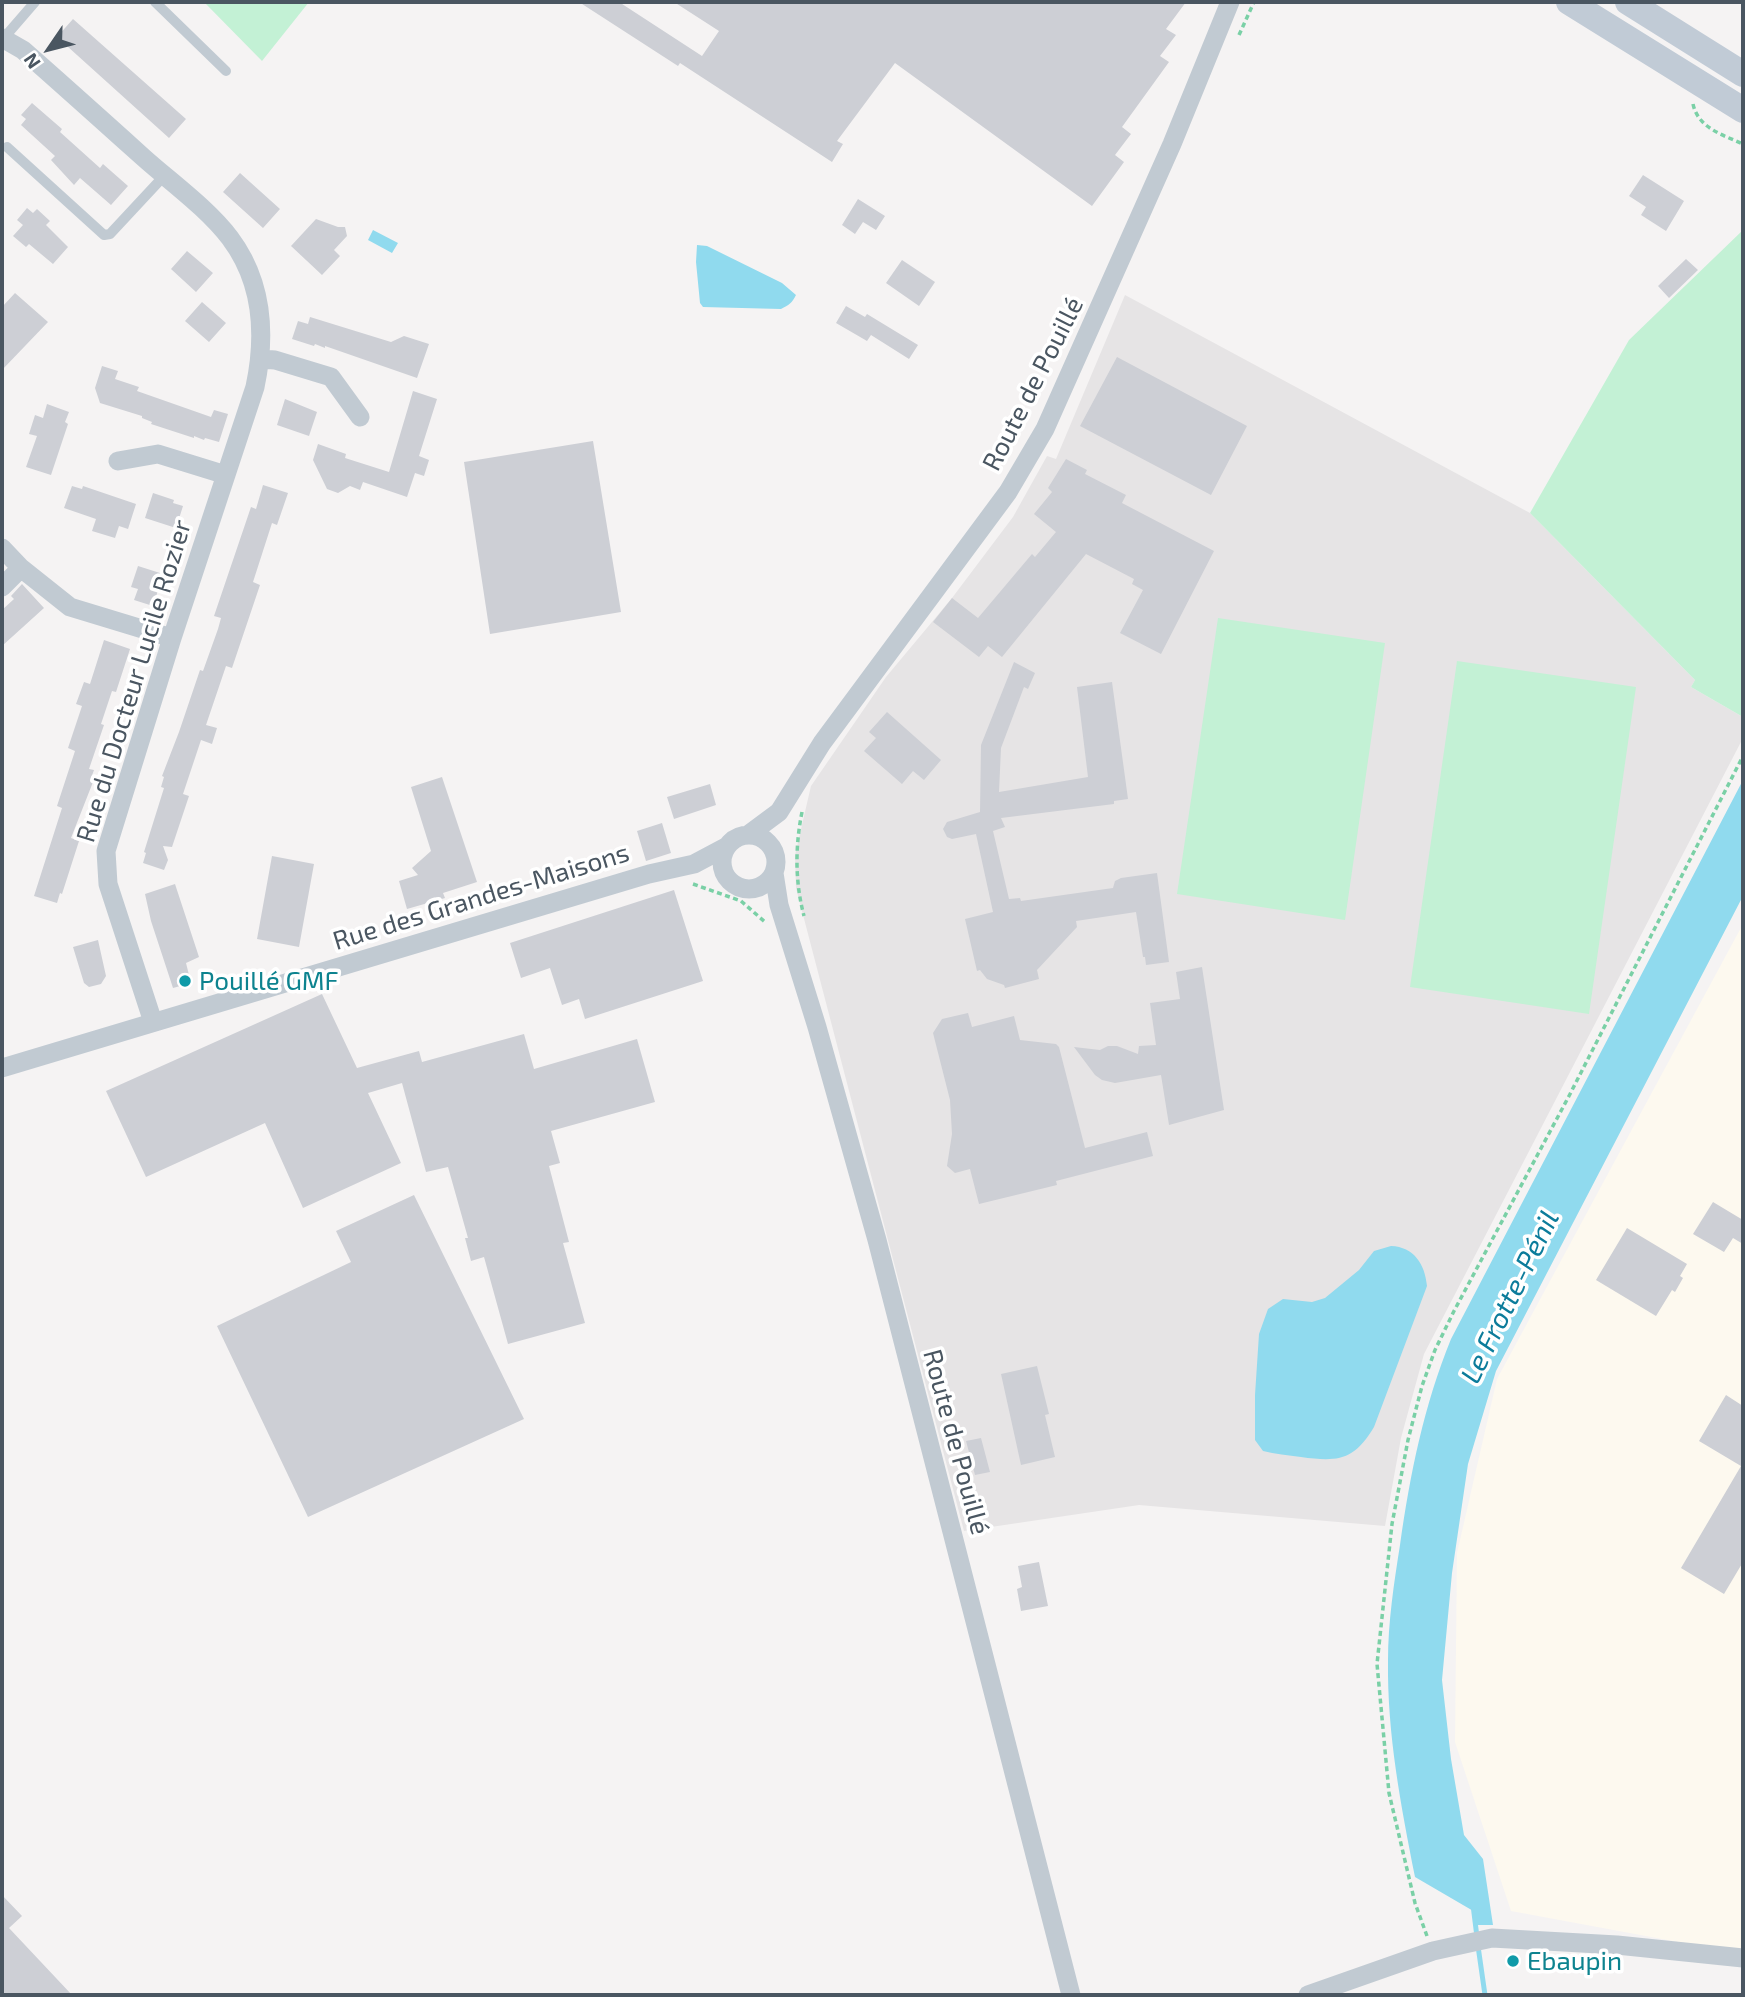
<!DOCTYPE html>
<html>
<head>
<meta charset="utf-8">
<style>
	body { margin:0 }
	#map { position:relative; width:1745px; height:1997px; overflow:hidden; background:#f5f3f3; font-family:"Exo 2",sans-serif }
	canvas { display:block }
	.frame { position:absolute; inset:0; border:4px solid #4a5661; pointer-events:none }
	.north { position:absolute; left:14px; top:14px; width:70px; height:70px; -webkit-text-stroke:5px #fff; paint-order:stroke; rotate:235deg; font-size:19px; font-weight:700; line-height:28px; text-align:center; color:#4a5661 }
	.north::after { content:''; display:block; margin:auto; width:24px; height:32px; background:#4a5661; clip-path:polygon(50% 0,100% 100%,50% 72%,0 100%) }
</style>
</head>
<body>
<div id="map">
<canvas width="1745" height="1997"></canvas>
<div class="frame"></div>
<div class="north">N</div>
</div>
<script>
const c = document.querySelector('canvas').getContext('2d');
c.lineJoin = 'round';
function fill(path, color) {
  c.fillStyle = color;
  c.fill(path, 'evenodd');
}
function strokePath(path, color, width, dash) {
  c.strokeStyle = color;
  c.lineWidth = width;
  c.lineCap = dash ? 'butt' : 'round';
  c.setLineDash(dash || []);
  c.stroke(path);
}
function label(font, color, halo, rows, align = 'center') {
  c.font = font + ' "Exo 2",sans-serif';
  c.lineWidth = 7;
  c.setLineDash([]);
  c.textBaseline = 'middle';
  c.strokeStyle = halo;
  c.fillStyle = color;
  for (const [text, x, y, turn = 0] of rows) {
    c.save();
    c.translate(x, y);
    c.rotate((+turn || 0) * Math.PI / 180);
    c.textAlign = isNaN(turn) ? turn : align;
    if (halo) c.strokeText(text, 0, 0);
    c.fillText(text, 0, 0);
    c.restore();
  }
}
const commercial = new Path2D(`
	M1743 924V1954L1511 1911 1455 1742 1457 1553 1497 1379Z`);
const education = new Path2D(`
	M1125 295 1530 513 1695 680 1691 687 1743 717V738L1424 1354 1401 1438 1385 1526 1139 1505 964 1531 796 888 795 855 811 786 886 677 952 598 1013 517 1047 456 1056 459Z`);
const green = new Path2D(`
	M204 2H309L262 61Z
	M1743 230V717L1691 687 1695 680 1530 513 1629 340Z
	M1218 618 1385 643 1345 920 1177 894Z
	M1457 661 1636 687 1589 1014 1410 987Z`);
const water = new Path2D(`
	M373 230 398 243 392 253 368 240Z
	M697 245 707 246 782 283 796 295C792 303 789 305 781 309L703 307 700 303 696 262Z
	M1743 780V896L1496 1371 1468 1464 1452 1573 1442 1680 1451 1759 1464 1835 1483 1859 1493 1925H1476L1475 1912 1415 1877C1401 1806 1387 1734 1388 1661 1388 1622 1394 1583 1400 1545 1410 1474 1424 1405 1451 1339Z
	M1391 1246C1414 1247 1425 1264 1427 1286L1374 1427C1354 1461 1337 1462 1301 1457 1288 1455 1275 1454 1263 1451L1255 1440V1395L1259 1334 1268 1309 1283 1299 1312 1302 1325 1298 1359 1270 1374 1251Z`);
const stream = new Path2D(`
	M1473 1905 1477 1937
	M1478 1946 1485 1995`);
const building = new Path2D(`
	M579 2H619L702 56 719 31 674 2H1186L1166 29 1176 35 1160 56 1169 62 1122 127 1131 134 1115 155 1124 162 1092 206 895 63 837 141 843 144 832 162 680 63 678 66Z
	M73 19 186 119 169 138 57 37Z
	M32 103 62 129 60 132 100 168 103 164 128 186 111 205 80 178 74 185 51 160 55 156 21 125 26 119 21 115Z
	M240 173 280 209 263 228 223 192Z
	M1643 175 1684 201 1666 231 1641 215 1646 207 1629 196Z
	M858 199 885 216 876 230 863 222 855 234 842 225Z
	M27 208 33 213 37 209 50 221 46 225 68 247 53 264 29 244 26 247 13 236 23 225 17 220Z
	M316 219 338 227H345L347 236 334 250 340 256 322 275 291 246Z
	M187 251 213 273 196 292 171 269Z
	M1686 259 1698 270 1669 298 1658 286Z
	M902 260 935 282 919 306 886 283Z
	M15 293 48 322 2 370V307Z
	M202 302 226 323 209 342 185 321Z
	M846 306 865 317 867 314 918 345 909 359 871 335 867 341 836 323Z
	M310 317 391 342 404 336 429 344 417 378 325 346V348L315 344 314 346 292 339 298 321 308 324Z
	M1117 357 1247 426 1211 495 1080 426Z
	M102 366 118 371 115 379 139 387 137 391 211 417 214 410 228 414 219 442 205 438 204 440 194 436V438L151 424 152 422 142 418V416L100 403 95 388Z
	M413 391 437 399 419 456 429 460 424 476 415 473 407 497 363 482 360 490 350 486 338 493 327 489 313 460 318 444 346 454 345 458 389 472Z
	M285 399 317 412 309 436 277 425Z
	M47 404 69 412 65 422 68 424 51 475 26 467 37 436 29 434 35 415 43 418Z
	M593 441 621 612 490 634 464 462Z
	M1066 459 1087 470 1085 474 1126 495 1122 503 1214 551 1161 654 1120 633 1143 590 1132 584 1134 579 1086 554 1002 657 988 646 979 657 933 622 952 598 978 618 1032 554 1035 557 1056 532 1034 514 1052 492 1048 488Z
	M263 485 288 493 277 525 272 523 253 582 260 585 232 668 226 666 206 725 217 728 212 744 201 740 183 794 189 796 172 847 163 846 168 860 164 870 143 863 146 853 144 852 164 788 161 787 164 777 162 776 179 732 200 670 203 671 218 629 221 618 214 616 251 507 256 509Z
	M72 486 82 489 83 486 136 504 128 529 119 526 115 538 92 531 96 519 64 508Z
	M153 493 174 500 173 503 183 506 176 528 145 518Z
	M138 566 160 573 157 583 160 584 153 606 134 600 138 589 131 587Z
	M22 584 44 608 2 646V610L14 599 11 596Z
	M104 640 130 649 116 692 112 691 101 724 104 725 89 769 94 770 90 781 93 782 71 838 79 841 62 894 60 893 57 903 34 896 62 808 57 806 75 751 68 748 82 706 76 704 84 682 90 684Z
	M1014 662 1035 673 1028 689 1024 687 1001 748 999 792 1088 777 1077 687 1112 682 1128 799 1114 801V804L1001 818 1005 827 993 831 1009 899 1020 898 1021 901 1113 888 1115 881 1121 878 1157 873 1169 962 1146 965 1145 957H1143L1136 912 1076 921 1077 927 1037 970 1039 979 1005 988 1004 985 987 979 980 970 977 971 965 919 993 912 976 834 952 839 947 837 943 829 947 822 980 812 981 745Z
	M887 712 941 760 924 780 913 771 902 784 864 751 876 738 869 732Z
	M442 777 477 882 443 893 445 898 407 909 399 881 418 875 412 868 431 851 411 787Z
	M710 784 716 805 674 819 667 797Z
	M662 823 671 853 646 861 637 831Z
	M272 856 314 864 299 947 257 939Z
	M175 884 199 957 186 963 191 983 173 988 151 921 145 894Z
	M674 890 703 981 585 1019 579 999 562 1005 550 968 521 978 510 943Z
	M98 940 106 976 101 984 89 987 84 983 73 947Z
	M1202 967 1224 1110 1169 1125 1161 1075 1115 1083 1102 1080 1095 1075 1074 1047 1100 1050 1108 1046H1117L1138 1054 1139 1046 1156 1045 1150 1003 1180 999 1176 972Z
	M322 994 357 1068 419 1051 422 1062 524 1034 534 1069 637 1039 655 1102 551 1131 560 1163 549 1166 569 1242 563 1243 585 1323 508 1344 484 1257 471 1261 465 1238H468L448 1167 426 1172 402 1083 368 1093 401 1163 303 1208 265 1123 146 1177 106 1091Z
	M968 1013 972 1027 1014 1016 1020 1040 1056 1044 1059 1047 1085 1148 1147 1132 1153 1156 1056 1181 1057 1185 979 1204 970 1169 955 1173 947 1166 952 1134 950 1100 933 1033 942 1019Z
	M414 1195 524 1419 308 1517 217 1326 351 1262 336 1231Z
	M1713 1202 1743 1220V1244L1733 1238 1724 1252 1693 1234Z
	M1627 1228 1687 1264 1680 1276 1683 1278 1675 1292 1672 1290 1656 1316 1596 1280Z
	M1037 1366 1049 1414 1045 1415 1055 1457 1021 1465 1001 1374Z
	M1726 1395 1743 1406V1562L1724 1594 1681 1568 1741 1466 1699 1441Z
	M981 1438 990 1472 975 1475 966 1441Z
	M1039 1562 1048 1606 1021 1611 1017 1589 1022 1587 1018 1566Z
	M2 1895 22 1916 9 1928 72 1995H2Z`);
const path = new Path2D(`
	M1239 35 1254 2
	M1693 104C1698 128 1723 135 1743 144
	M802 812C795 847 795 882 804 916
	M693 884 741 901 765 922
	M1427 1936 1415 1903 1389 1793 1377 1664 1392 1524 1408 1440 1422 1386 1435 1350 1454 1311 1569 1096 1743 756`);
const service = new Path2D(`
	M155 2 226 71
	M3 39 35 2
	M7 147 104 235 110 234 164 176`);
const minor = new Path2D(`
	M2 38 23 50C64 86 104 122 144 158 172 183 207 208 230 238 263 282 266 335 255 387L172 638 106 851 108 884 153 1022
	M261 359 275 360 331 377 360 417
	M118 461 158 454 226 475
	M2 548 21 568 70 607 172 638
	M2 587 21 568
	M722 862a27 27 0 1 1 54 0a27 27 0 1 1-54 0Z
	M748 835 779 812 822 743 1008 492 1045 429 1172 144 1230 2
	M774 873 779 905 817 1027 877 1240 1071 1995
	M2 1068 649 874 694 864 726 847
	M1308 1995 1433 1951 1492 1938 1617 1945 1743 1958`);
const secondary = new Path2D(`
	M1569 2 1743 110
	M1628 2 1743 74`);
const markers = [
	[185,981,7,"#0f9aa8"],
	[1513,1961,7,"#0f9aa8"]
];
const streetNames = [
	["Route de Pouillé",1033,384,-63],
	["Rue du Docteur Lucile Rozier",134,681,-73],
	["Rue des Grandes-Maisons",481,897,-17],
	["Route de Pouillé",956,1442,75]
];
const cultureNames = [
	["Pouillé GMF",199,981],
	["Ebaupin",1527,1961]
];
const waterNames = [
	["Le Frotte-Pénil",1510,1297,-64]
];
fill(commercial, '#fdf9ef');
fill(education, '#e6e4e5');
fill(green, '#c3f1d5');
fill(water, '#90daee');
strokePath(stream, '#90daee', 5);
fill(building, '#cdcfd5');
strokePath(path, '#7ad0a6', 3.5, [5, 3.5]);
strokePath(service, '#c1cad2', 10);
strokePath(minor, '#c1cad2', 19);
strokePath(secondary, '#c1cbd6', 26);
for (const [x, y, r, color] of markers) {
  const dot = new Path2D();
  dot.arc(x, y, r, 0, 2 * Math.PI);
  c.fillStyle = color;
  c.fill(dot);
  strokePath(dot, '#fff', 2.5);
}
label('26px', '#4a5661', '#fff', streetNames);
label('26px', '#0d838f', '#fff', cultureNames, 'left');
label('italic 28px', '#0c7c9b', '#fff', waterNames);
</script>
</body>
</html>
